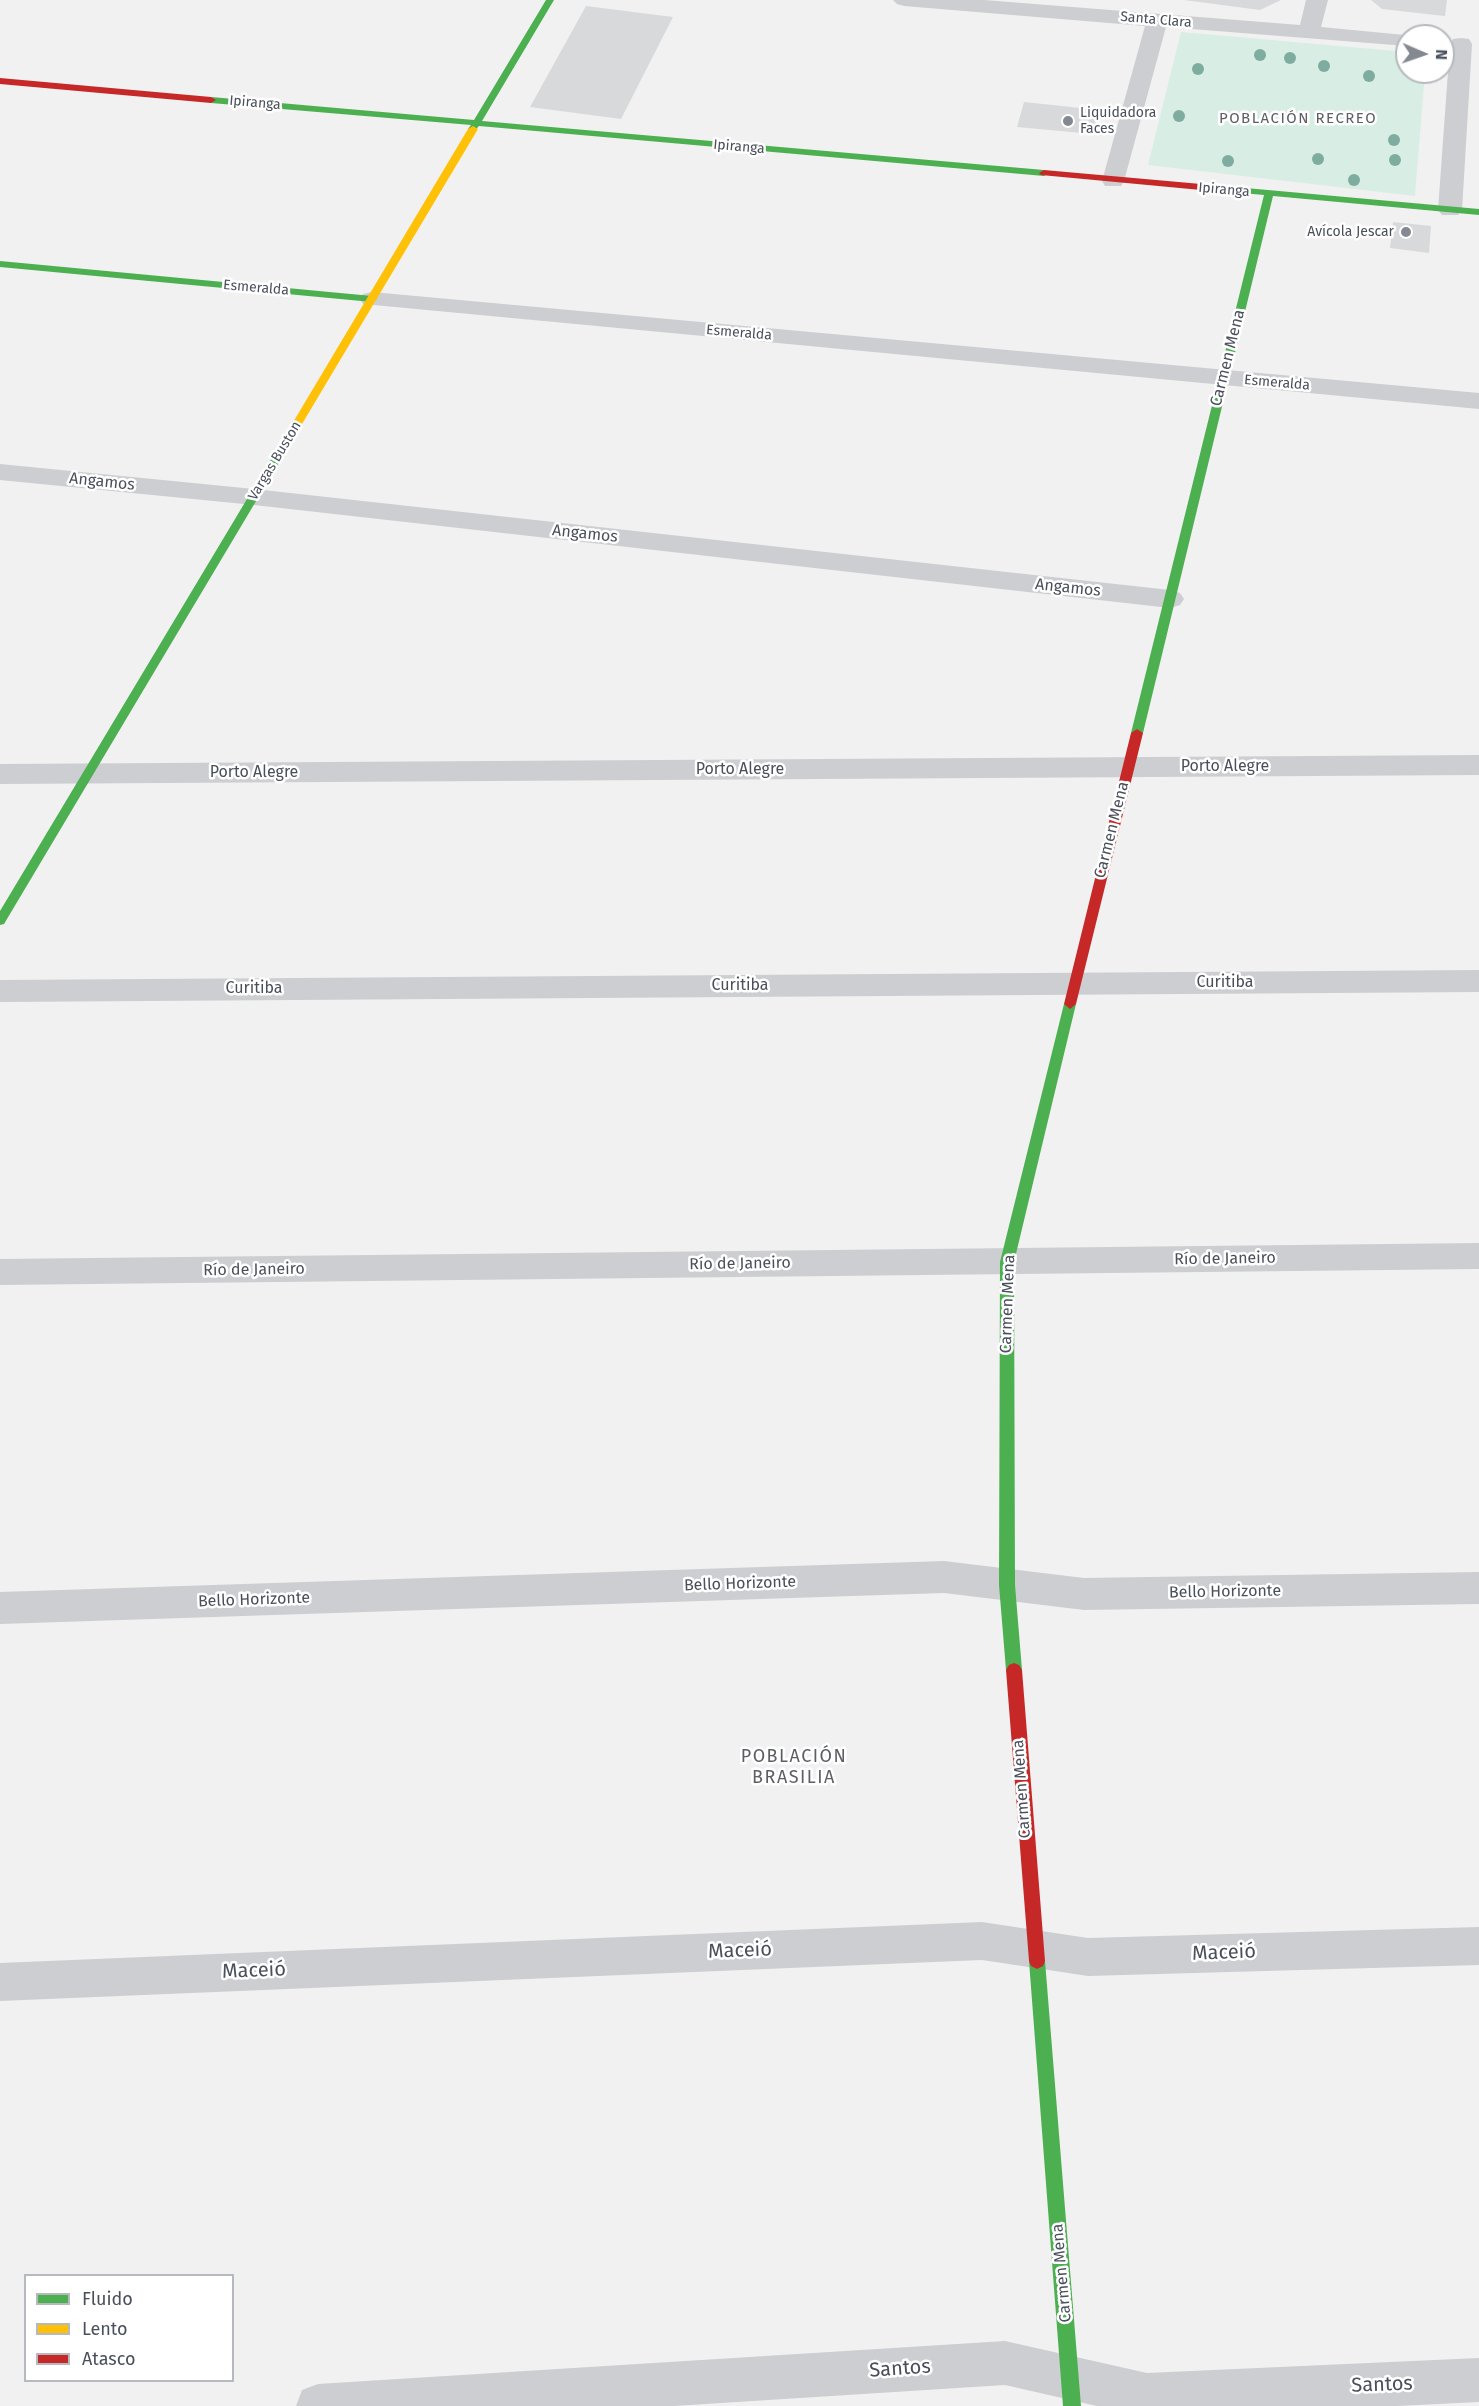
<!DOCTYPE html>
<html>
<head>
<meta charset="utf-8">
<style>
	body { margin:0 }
	#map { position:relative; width:1479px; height:2406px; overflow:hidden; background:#f1f1f1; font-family:"Fira Sans",sans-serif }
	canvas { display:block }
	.legend { position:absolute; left:24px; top:2274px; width:210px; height:108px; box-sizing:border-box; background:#fff; border:2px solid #b6b9bd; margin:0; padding:8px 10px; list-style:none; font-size:18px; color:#494f5b }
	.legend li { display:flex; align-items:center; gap:12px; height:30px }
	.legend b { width:30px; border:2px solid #b6b9bd }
	.north { position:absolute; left:1395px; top:24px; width:60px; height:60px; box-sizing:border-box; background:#fff; border:2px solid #b6b9bd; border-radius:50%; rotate:92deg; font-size:16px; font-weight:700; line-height:24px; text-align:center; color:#494f5b }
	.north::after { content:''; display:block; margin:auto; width:21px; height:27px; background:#848890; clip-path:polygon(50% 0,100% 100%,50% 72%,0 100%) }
</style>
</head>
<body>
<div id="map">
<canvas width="1479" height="2406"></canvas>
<ul class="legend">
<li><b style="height:8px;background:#4caf50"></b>Fluido</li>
<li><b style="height:8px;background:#ffc107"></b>Lento</li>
<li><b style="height:8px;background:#c62828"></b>Atasco</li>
</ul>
<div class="north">N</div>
</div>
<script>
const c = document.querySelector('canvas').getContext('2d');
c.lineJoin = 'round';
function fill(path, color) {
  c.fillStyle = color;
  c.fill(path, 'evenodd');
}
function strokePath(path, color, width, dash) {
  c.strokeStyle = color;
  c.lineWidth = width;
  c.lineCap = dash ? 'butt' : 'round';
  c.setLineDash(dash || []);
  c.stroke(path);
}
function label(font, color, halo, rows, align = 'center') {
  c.font = font + ' "Fira Sans",sans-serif';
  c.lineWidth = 5;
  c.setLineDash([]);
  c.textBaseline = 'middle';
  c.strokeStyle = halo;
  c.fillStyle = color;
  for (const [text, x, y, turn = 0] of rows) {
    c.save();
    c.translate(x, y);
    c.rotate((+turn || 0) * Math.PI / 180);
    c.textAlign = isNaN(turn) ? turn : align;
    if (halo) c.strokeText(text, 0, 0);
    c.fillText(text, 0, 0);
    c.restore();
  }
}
const green = new Path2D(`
	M1181 32 1407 52V72H1425L1415 196 1148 165Z`);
const building = new Path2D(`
	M1184 0H1281L1260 10Z
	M1371 0H1447L1445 16 1382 9Z
	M586 6 673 17 621 119 530 107Z
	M1024 102 1099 110 1093 134 1017 127Z
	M1393 222 1431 226 1429 253 1390 248Z`);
const street = new Path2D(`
	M893 0H984L1300 25 1306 0H1328L1321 27 1415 36H1407V46L1166 27 1124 181 1121 186H1105L1102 181 1145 26 904 6 897 4Z
	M1461 38 1469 39 1472 44 1462 210 1458 215H1442L1438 210 1450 44 1453 39Z
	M372 292 1479 393V409L363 304 360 299 363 294Z
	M0 464 254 489 1170 590 1180 593 1184 599 1180 605 1170 608 254 505 0 480Z
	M1479 755V775L0 784V764Z
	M1479 970V992L0 1002V980Z
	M1479 1243V1269L0 1285V1259Z
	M944 1561 1084 1578 1479 1572V1604L1084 1610 944 1593 0 1624V1592Z
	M982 1922 1088 1938 1479 1927V1965L1088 1976 982 1960 0 2001V1963Z
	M1005 2341 1147 2373 1479 2358V2402L1397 2406H1097L1005 2385 674 2406H296L302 2390 318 2384Z`);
const fast = new Path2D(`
	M546 0H554L482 121 1044 170 1049 173 1044 176 479 126 473 132 468 129 471 125 211 103 206 100 211 97 474 120Z
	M1201 184 1479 209V215L1273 196 1143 733 1137 737 1131 733 1264 195 1198 189 1196 187Z
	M0 261 372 296 377 299 372 302 0 267Z
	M297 421 302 424 4 924 0 925V911L292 424Z
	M1070 999 1076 1004 1014 1262 1015 1585 1022 1670 1019 1675 1014 1677 1009 1675 1006 1670 999 1585 1000 1262 1064 1004Z
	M1037 1953 1043 1956 1045 1961 1081 2406H1063L1029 1961 1031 1956Z`);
const slow = new Path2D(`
	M473 126 478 129 302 424 297 427 293 426 292 424 468 129Z`);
const jam = new Path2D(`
	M0 78 211 97 216 100 211 103 0 84Z
	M1044 170 1201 184 1206 187 1201 190 1041 175 1039 173Z
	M1137 729 1143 733 1076 1004 1070 1009 1064 1004 1131 733Z
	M1014 1663 1019 1665 1022 1670 1045 1961 1043 1966 1037 1969 1031 1966 1029 1961 1006 1670 1009 1665Z`);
const trees = [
	[1260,55],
	[1290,58],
	[1324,66],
	[1198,69],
	[1369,76],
	[1179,116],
	[1394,140],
	[1318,159],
	[1395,160],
	[1228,161],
	[1354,180]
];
const markers = [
	[1068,121,6,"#848890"],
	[1406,232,6,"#848890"]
];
const farStreetnames = [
	["Santa Clara",1156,20,5],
	["Ipiranga",255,103,5],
	["Ipiranga",739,147,5],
	["Ipiranga",1224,190,5],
	["Esmeralda",256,288,5],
	["Esmeralda",739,333,5],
	["Esmeralda",1277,383,5],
	["Vargas Buston",275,461,-59]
];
const farPoinames = [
	["Liquidadora",1080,113],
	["Faces",1080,129],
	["Avícola Jescar",1394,232,"right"]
];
const farNeighbourhoodnames = [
	["POBLACIÓN RECREO",1298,119]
];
const streetNames = [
	["Carmen Mena",1228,358,-76],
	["Angamos",102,482,6],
	["Angamos",585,534,6],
	["Angamos",1068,588,6],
	["Porto Alegre",1225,767],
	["Porto Alegre",740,770],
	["Porto Alegre",254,773],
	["Carmen Mena",1112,830,-76],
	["Curitiba",1225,983],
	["Curitiba",740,986],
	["Curitiba",254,989],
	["Río de Janeiro",1225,1259,-1],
	["Río de Janeiro",740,1264,-1],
	["Río de Janeiro",254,1270,-1],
	["Carmen Mena",1008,1304,-88],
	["Bello Horizonte",740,1584,-2],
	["Bello Horizonte",1225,1592,-1],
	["Bello Horizonte",254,1600,-2],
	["Carmen Mena",1022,1789,-94],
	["Carmen Mena",1062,2273,-95]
];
const neighbourhoodNames = [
	["POBLACIÓN",794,1757],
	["BRASILIA",794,1778]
];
const nearStreetnames = [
	["Maceió",740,1951,-2],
	["Maceió",1224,1953,-2],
	["Maceió",254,1971,-2],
	["Santos",900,2369,-4],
	["Santos",1382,2385,-2]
];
fill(green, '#d8eee4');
fill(building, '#d8d9db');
fill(street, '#cdced1');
fill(fast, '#4caf50');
fill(slow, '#ffc107');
fill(jam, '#c62828');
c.fillStyle = '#7eada0';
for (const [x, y] of trees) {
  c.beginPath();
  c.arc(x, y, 6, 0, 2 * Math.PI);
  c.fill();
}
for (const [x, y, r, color] of markers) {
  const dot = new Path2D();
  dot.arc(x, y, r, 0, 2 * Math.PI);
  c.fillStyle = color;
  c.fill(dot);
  strokePath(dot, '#fff', 2);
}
label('14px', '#494f5b', '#fff', farStreetnames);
label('14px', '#494f5b', '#fff', farPoinames, 'left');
c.letterSpacing = '1.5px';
label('15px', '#5d5f64', '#fff', farNeighbourhoodnames);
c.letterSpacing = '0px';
label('16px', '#494f5b', '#fff', streetNames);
c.letterSpacing = '1.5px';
label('18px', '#5d5f64', '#fff', neighbourhoodNames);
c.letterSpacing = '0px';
label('20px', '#494f5b', '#fff', nearStreetnames);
</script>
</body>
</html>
